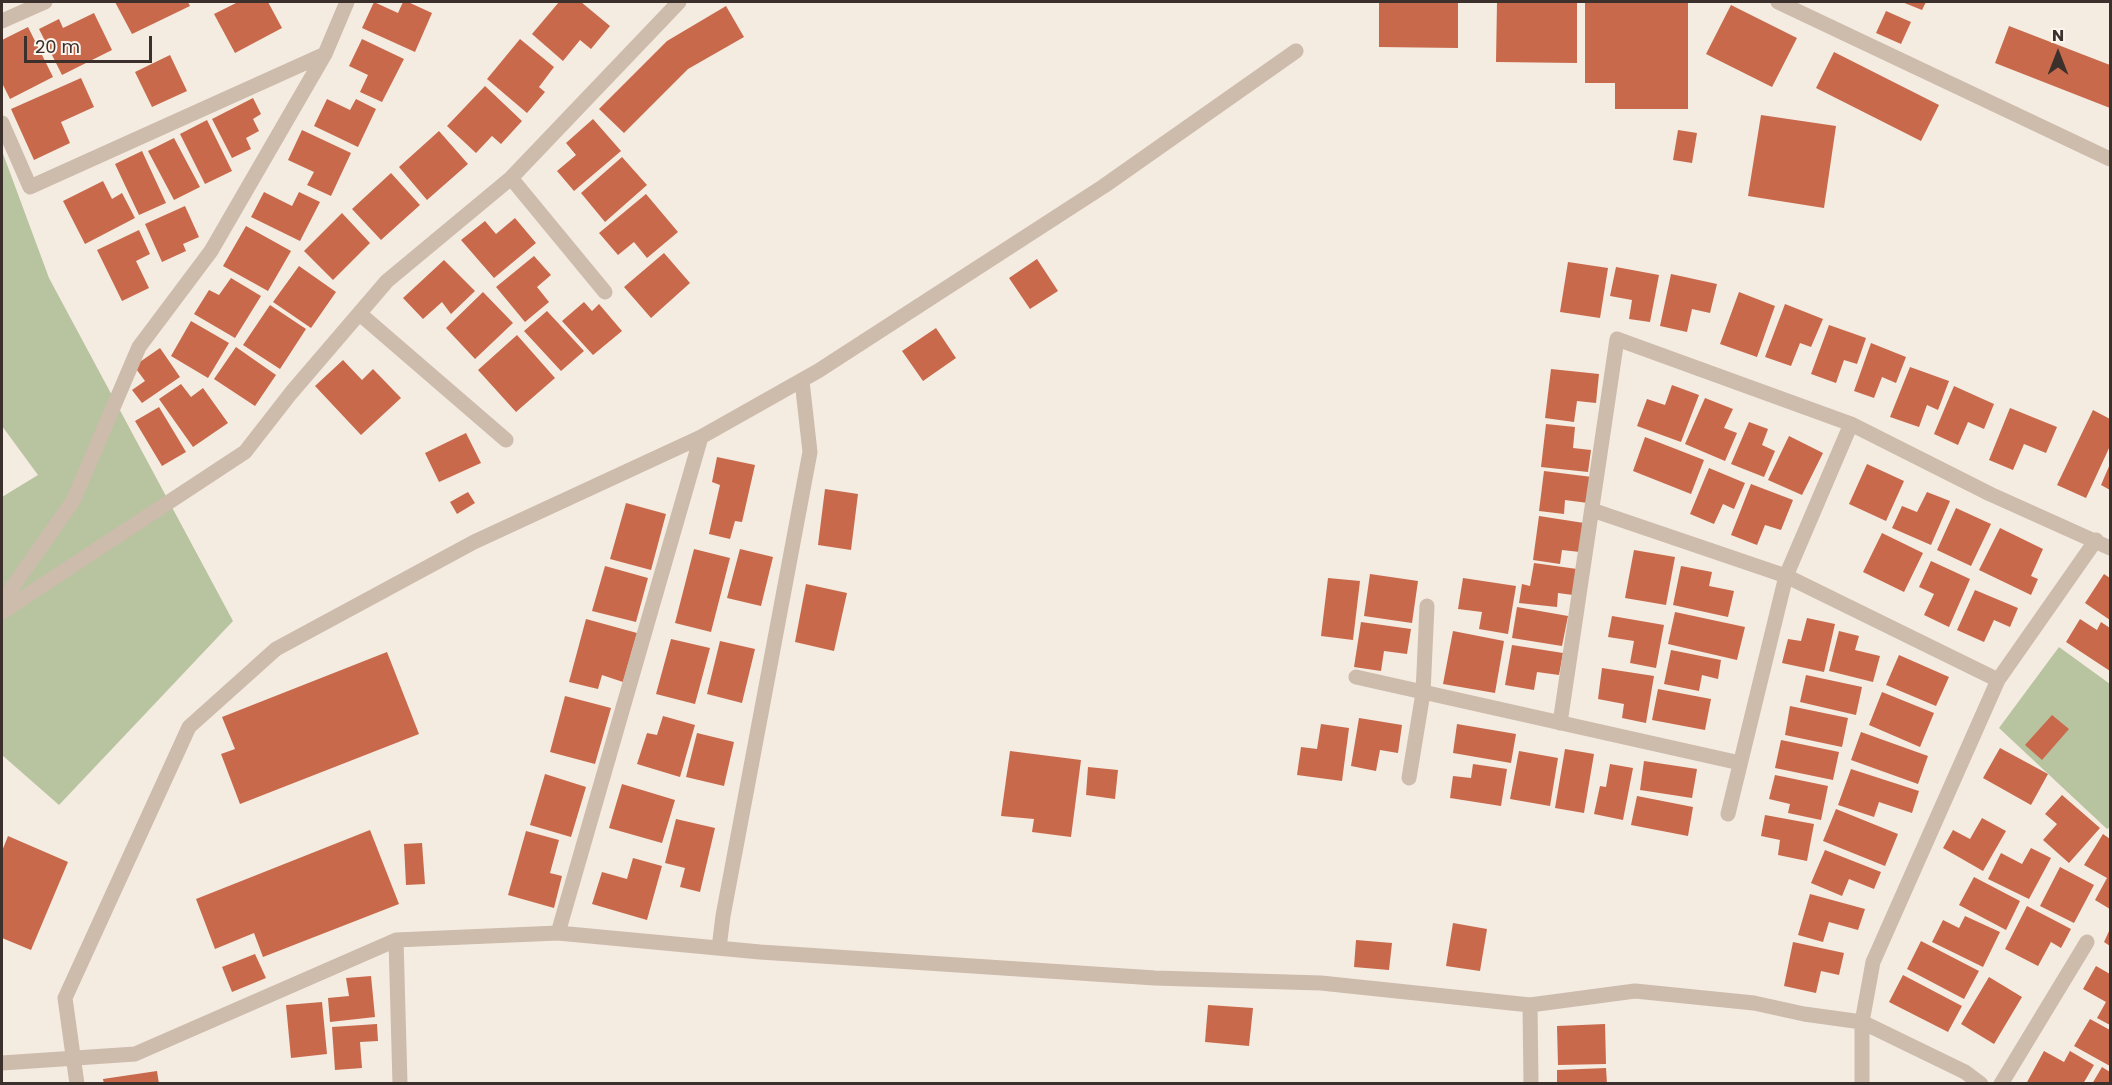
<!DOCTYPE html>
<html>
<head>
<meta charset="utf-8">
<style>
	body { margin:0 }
	#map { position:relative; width:2112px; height:1085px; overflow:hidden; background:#f4ebe1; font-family:Poppins,sans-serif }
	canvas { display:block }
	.frame { position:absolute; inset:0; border:3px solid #3b302b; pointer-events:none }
	.north { position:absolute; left:2028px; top:24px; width:60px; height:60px; -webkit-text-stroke:4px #fbf5ee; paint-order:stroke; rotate:0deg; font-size:16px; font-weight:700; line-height:24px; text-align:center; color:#3b302b }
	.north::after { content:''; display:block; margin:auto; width:21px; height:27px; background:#3b302b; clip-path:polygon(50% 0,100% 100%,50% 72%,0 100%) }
	.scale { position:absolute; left:24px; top:36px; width:128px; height:27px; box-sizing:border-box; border:3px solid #3b302b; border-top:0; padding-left:8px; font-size:18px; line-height:21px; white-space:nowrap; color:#3b302b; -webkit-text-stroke:4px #fbf5ee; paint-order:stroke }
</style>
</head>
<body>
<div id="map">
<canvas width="2112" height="1085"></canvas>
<div class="frame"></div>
<div class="north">N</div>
<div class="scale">20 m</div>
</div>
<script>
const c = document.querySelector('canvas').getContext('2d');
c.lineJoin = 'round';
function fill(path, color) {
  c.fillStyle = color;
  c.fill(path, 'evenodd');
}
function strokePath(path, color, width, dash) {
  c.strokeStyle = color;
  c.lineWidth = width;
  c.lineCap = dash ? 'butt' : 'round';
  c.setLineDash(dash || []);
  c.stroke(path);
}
const green = new Path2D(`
	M2 151 49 278 233 621 59 805 2 755V497L38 475 2 426Z
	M2059 647 2110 684V827L2107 829 1999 728Z`);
const building = new Path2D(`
	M115 2H188L190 6 132 34Z
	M238 2H268L282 28 235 53 214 14Z
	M374 2 398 13 403 2H408L432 13 415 52 362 28Z
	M559 2H581L610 26 591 49 580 40 563 61 532 34Z
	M1379 2H1458V48L1379 47Z
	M1497 2H1577V63L1496 62Z
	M1585 2H1688V109H1615V83H1585Z
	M1902 2H1926L1922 10Z
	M1731 5 1797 38 1772 87 1706 54Z
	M726 6 744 37 688 69 624 133 599 109 667 41Z
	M1886 11 1911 22 1901 44 1876 33Z
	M94 13 112 50 62 75 39 29 59 19 63 28Z
	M2009 26 2110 65V108L1995 63Z
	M28 27 53 77 10 99 2 83V40Z
	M362 39 404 59 382 102 360 92 368 75 349 66Z
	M520 39 554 67 539 87 545 92 527 113 487 79Z
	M1834 52 1939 105 1921 141 1816 88Z
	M170 55 187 91 152 107 135 72Z
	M81 78 94 107 61 122 70 143 34 160 11 109Z
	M485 86 522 121 501 144 492 136 476 153 447 126Z
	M253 98 261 114 253 119 259 131 246 138 251 149 232 158 212 119Z
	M327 99 350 110 356 99 376 109 358 147 314 126Z
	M1761 115 1836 126 1824 208 1748 196Z
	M593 119 621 151 574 191 557 171 576 155 566 143Z
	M207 120 232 171 205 184 180 134Z
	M302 130 351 153 331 196 307 185 314 172 288 160Z
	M1678 130 1697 133 1692 163 1673 160Z
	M439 131 468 164 427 200 399 167Z
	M174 138 200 187 174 200 148 151Z
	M142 151 166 203 139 215 115 164Z
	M622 157 647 185 605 222 581 193Z
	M391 173 420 205 381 240 352 209Z
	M103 181 112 199 122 193 135 218 85 244 63 201Z
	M264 192 292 206 299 192 320 202 300 241 251 217Z
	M646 194 678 232 647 258 634 242 618 255 599 233Z
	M185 206 199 237 183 244 186 251 162 262 145 224Z
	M342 213 370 243 333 280 304 251Z
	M515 218 536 243 494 278 461 240 485 221 496 234Z
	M246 226 291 251 268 291 223 266Z
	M139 230 150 254 136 261 149 288 122 301 97 250Z
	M664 253 690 283 651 318 624 287Z
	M534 256 551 275 537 287 549 302 525 322 496 287Z
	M1037 259 1058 291 1030 309 1009 278Z
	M444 260 475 291 451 314 442 302 423 319 403 298Z
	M1568 262 1608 268 1600 318 1560 312Z
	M299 266 336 292 311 328 273 302Z
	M1616 267 1659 275 1650 322 1629 319 1632 300 1610 296Z
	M1671 274 1717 284 1710 313 1692 309 1687 332 1660 326Z
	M231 278 261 296 235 338 194 314 209 290 219 295Z
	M483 292 513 323 475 359 446 328Z
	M1739 292 1775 306 1757 357 1720 344Z
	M584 302 592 311 599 304 622 331 593 355 562 321Z
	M1785 304 1823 319 1811 347 1800 343 1791 366 1765 357Z
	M270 305 306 329 280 369 243 345Z
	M547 311 584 351 561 371 524 331Z
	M191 321 229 343 208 378 171 356Z
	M1829 325 1866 338 1857 364 1844 360 1836 383 1811 374Z
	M936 328 956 358 923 381 902 351Z
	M517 335 555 378 516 412 478 370Z
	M1871 343 1906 357 1896 383 1882 377 1874 398 1854 391Z
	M236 347 276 375 255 406 214 379Z
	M160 348 180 377 142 403 132 390 145 381 134 366Z
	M343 360 362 380 373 369 401 398 361 435 315 386Z
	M1910 367 1949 381 1938 410 1927 405 1919 427 1890 417Z
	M1551 369 1599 374 1596 403 1577 401 1574 422 1545 418Z
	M181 384 191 397 203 388 228 423 193 447 159 399Z
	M1672 385 1699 395 1681 442 1637 426 1647 399 1665 405Z
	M1954 386 1994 404 1984 429 1968 422 1958 445 1934 434Z
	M1705 398 1733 409 1724 428 1737 433 1725 461 1685 444Z
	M159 407 186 452 162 466 135 421Z
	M2010 408 2057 427 2046 453 2024 444 2013 470 1989 460Z
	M2093 410 2110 419V446L2086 498 2057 485Z
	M1749 422 1768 429 1762 445 1775 451 1764 477 1731 464Z
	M1546 424 1575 427 1573 448 1591 450 1588 472 1541 467Z
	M466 433 481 463 439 482 425 453Z
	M1789 436 1823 453 1802 495 1768 480Z
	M1645 437 1704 460 1691 494 1633 471Z
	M717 457 755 465 742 522 735 521 730 539 709 534 720 485 712 482Z
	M1867 464 1904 481 1886 521 1849 504Z
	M2110 464V490L2101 485Z
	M1709 468 1745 483 1734 509 1723 504 1714 524 1690 514Z
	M1544 471 1592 477 1588 503 1565 500 1564 514 1539 511Z
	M1751 484 1793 500 1781 530 1765 525 1757 545 1731 535Z
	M825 489 858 494 851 550 818 545Z
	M468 492 475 503 457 514 450 502Z
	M1927 492 1950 501 1931 545 1892 528 1902 506 1917 512Z
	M626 503 666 514 651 570 610 559Z
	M1956 508 1991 524 1971 566 1937 550Z
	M1539 516 1584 523 1580 552 1562 550 1560 564 1533 560Z
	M2000 528 2043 549 2031 576 2038 579 2031 595 1979 570Z
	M1882 533 1923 553 1904 592 1863 572Z
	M694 549 730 558 711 632 675 623Z
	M740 549 773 557 761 606 727 598Z
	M1634 550 1675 557 1666 605 1625 598Z
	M1931 561 1970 579 1949 627 1924 615 1934 594 1919 587Z
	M1534 563 1577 569 1573 595 1558 593 1557 607 1519 603 1522 584 1530 586Z
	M605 566 648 578 636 622 592 611Z
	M1681 566 1712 572 1709 586 1734 591 1728 617 1673 605Z
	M1370 574 1418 581 1412 623 1364 616Z
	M2104 574 2110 578V620L2085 603Z
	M1328 578 1360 581 1353 640 1321 636Z
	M1463 578 1516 586 1508 634 1479 629 1482 612 1458 609Z
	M806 584 847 593 834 651 795 642Z
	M1975 590 2018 608 2010 627 1994 620 1984 642 1957 630Z
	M1517 607 1568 616 1562 646 1512 638Z
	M1675 612 1745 627 1737 660 1668 644Z
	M1612 616 1664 625 1656 668 1630 663 1634 641 1608 637Z
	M1807 618 1835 624 1824 672 1782 663 1788 639 1801 641Z
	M586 619 637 633 623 682 602 675 598 689 569 682Z
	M2080 619 2097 630 2101 622 2110 628V671L2066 642Z
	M1361 622 1411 629 1407 654 1384 651 1381 671 1354 667Z
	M1453 631 1504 641 1495 693 1443 684Z
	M1839 631 1859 636 1855 650 1880 656 1873 682 1829 671Z
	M671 639 710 648 695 704 656 694Z
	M720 641 755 649 742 703 707 694Z
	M1512 645 1563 653 1559 675 1537 672 1534 690 1505 685Z
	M1671 650 1721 660 1718 679 1702 675 1699 691 1664 684Z
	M387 652 419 734 240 804 221 754 235 749 222 717Z
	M1899 655 1949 677 1936 706 1886 685Z
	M1602 668 1654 676 1646 723 1622 718 1624 704 1598 699Z
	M1806 675 1862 687 1856 715 1800 702Z
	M1658 689 1711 699 1705 730 1652 720Z
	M1882 692 1934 713 1920 747 1869 725Z
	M565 696 611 708 595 764 550 752Z
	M1790 706 1848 718 1842 747 1785 735Z
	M2052 715 2069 729 2042 760 2025 745Z
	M663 716 695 725 680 777 637 764 647 733 657 735Z
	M1359 718 1402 725 1398 753 1380 750 1376 771 1351 766Z
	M1321 724 1349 728 1342 781 1297 775 1301 747 1317 749Z
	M1457 724 1516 734 1511 763 1453 753Z
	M1861 732 1928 756 1918 784 1851 760Z
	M697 733 734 742 724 786 686 777Z
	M1781 740 1839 752 1833 780 1775 768Z
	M2000 748 2048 774 2031 805 1983 778Z
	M1565 749 1594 754 1584 813 1555 808Z
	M1010 751 1081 760 1071 837 1032 832 1034 819 1001 816Z
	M1519 751 1558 758 1550 806 1510 799Z
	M1644 761 1697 769 1692 798 1640 790Z
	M1473 764 1507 769 1501 806 1450 798 1453 776 1471 778Z
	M1610 764 1633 768 1623 820 1594 814 1600 786 1606 787Z
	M1088 767 1118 770 1115 799 1086 795Z
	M1851 769 1919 791 1912 813 1879 802 1874 817 1838 805Z
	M545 774 586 787 571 837 530 825Z
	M1775 775 1828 786 1821 820 1788 813 1790 804 1769 799Z
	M622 784 675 800 662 843 609 828Z
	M2062 795 2100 828 2069 863 2043 840 2057 824 2045 814Z
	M1637 796 1693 807 1688 836 1631 825Z
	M1836 809 1898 834 1885 866 1823 841Z
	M1765 815 1814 824 1807 861 1778 855 1780 840 1761 836Z
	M1982 818 2006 831 1983 871 1943 848 1953 830 1970 839Z
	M676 819 715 828 700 892 680 887 685 868 665 863Z
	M370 830 399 904 263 957 254 933 215 949 196 899Z
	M526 831 559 840 550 873 562 876 554 908 508 895Z
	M2103 834 2110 839V909L2095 900 2107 878 2084 865Z
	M8 836 68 862 31 950 2 938V851Z
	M422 843 425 884 406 885 404 844Z
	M2031 848 2051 858 2029 899 1988 879 2001 853 2022 864Z
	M1825 850 1881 872 1874 889 1849 879 1842 896 1811 883Z
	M633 858 662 866 647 920 592 904 602 872 627 879Z
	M2060 867 2094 885 2074 923 2040 906Z
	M1974 877 2020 901 2006 930 1959 905Z
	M1810 894 1865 909 1858 930 1829 922 1823 942 1798 935Z
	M2027 906 2071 929 2061 948 2051 942 2038 966 2005 949Z
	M1965 916 2000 932 1983 967 1932 942 1943 920 1959 928Z
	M1453 923 1487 929 1480 971 1446 966Z
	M2110 929V946L2104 942Z
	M1356 940 1392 943 1389 970 1354 967Z
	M1921 941 1979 971 1964 999 1907 969Z
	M1793 942 1844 953 1839 975 1821 971 1816 993 1784 986Z
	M255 954 266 978 232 992 222 967Z
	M2096 966 2110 974V1025L2097 1018 2106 1002 2083 989Z
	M1903 975 1962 1006 1948 1032 1889 1002Z
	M371 976 375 1017 330 1022 328 998 349 996 346 978Z
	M1989 977 2022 997 1994 1044 1961 1024Z
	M322 1002 327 1054 291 1058 286 1005Z
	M1208 1005 1253 1008 1249 1046 1205 1042Z
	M2090 1019 2110 1030V1066L2074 1046Z
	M377 1024 378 1041 360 1042 362 1068 335 1070 332 1027Z
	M1605 1024 1606 1064 1558 1065 1557 1026Z
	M2044 1051 2064 1062 2070 1051 2094 1065 2083 1084H2026Z
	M2102 1067 2110 1072V1084H2092Z
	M1606 1068 1607 1084H1557V1070Z
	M157 1071 159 1084H104L103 1079Z`);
const minor = new Path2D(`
	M1778 2 2110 159
	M2 21 45 2
	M2 123 30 187 325 54
	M511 178 605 292
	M360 314 506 440
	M1592 510 1786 576 1998 680
	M2 602 73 501 139 347 211 251 325 54 347 2
	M2 612 245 452 291 393 387 281 511 178 679 2
	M1356 677 1740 763
	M1560 723 1617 339 1851 424 1990 494 2110 548
	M1409 778 1423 693 1427 606
	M1728 814 1786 576 1851 424
	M558 933 701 437
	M396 940 400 1084
	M719 948 723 916 810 452 802 381
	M1530 1005 1531 1084
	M2 1063 135 1054 396 940 558 933 760 952 1155 978 1321 983 1530 1005 1635 991 1754 1003 1804 1014 1862 1022 1965 1072 1981 1084
	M77 1084 65 998 189 727 276 649 474 542 701 437 818 371 1104 186 1296 51
	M1862 1084V1022L1873 962 1998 680 2096 540
	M2001 1084 2087 942`);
fill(green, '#b8c4a0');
fill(building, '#c8694b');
strokePath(minor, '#cdbbac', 15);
</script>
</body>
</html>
